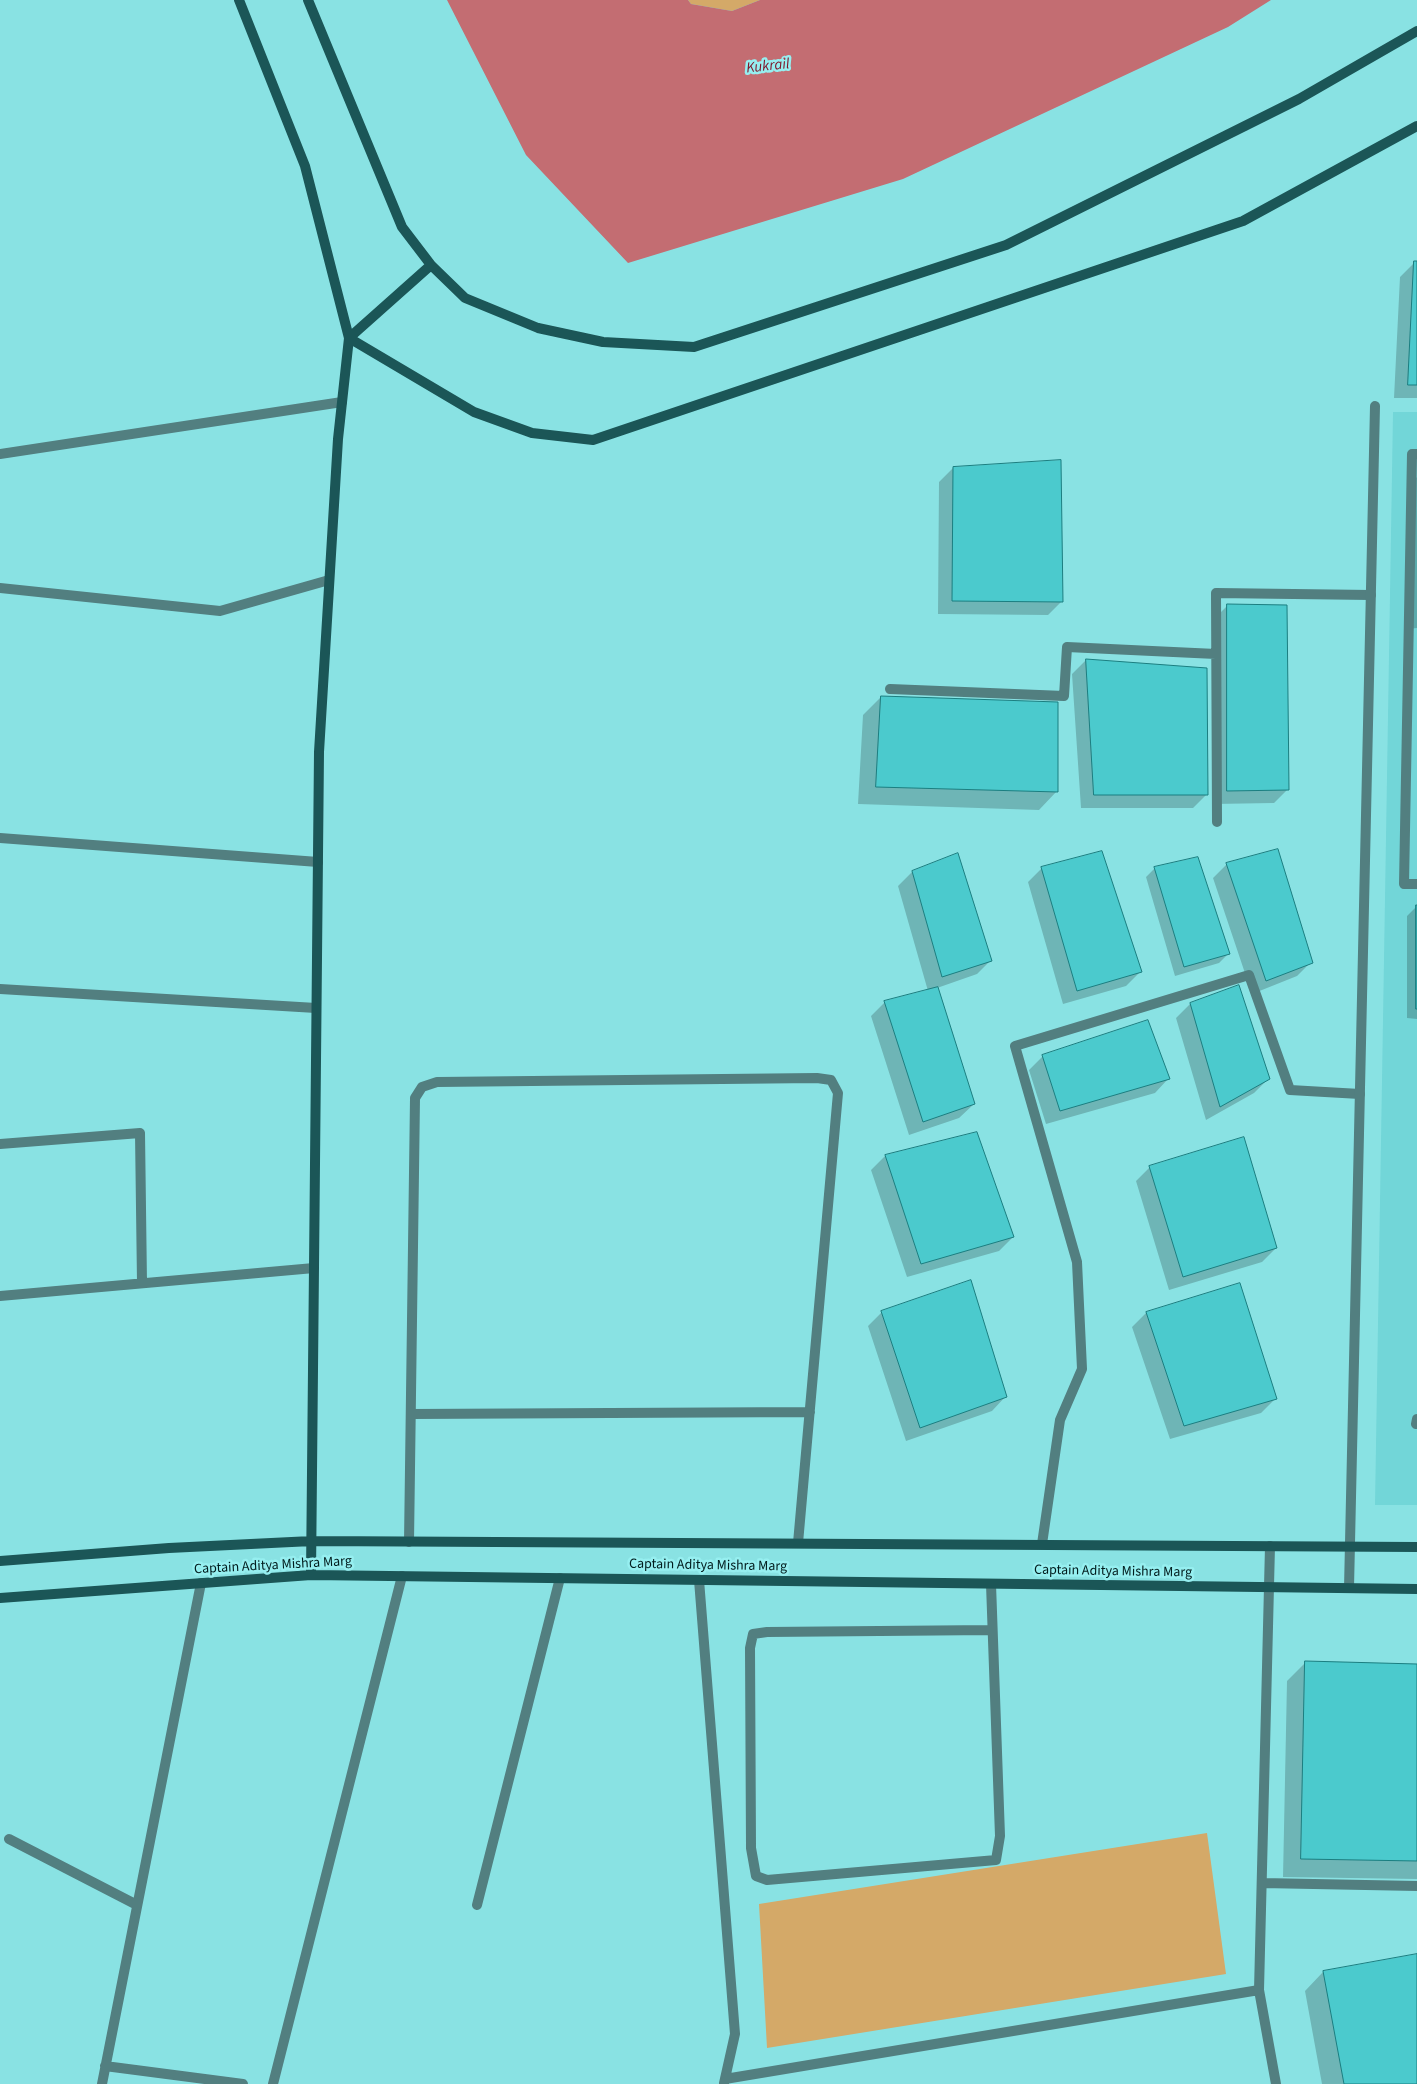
<!DOCTYPE html>
<html>
<head>
<meta charset="utf-8">
<style>
	body { margin:0 }
	canvas { display:block; background:#89e2e3 }
</style>
</head>
<body>
<canvas width="1417" height="2084"></canvas>
<script>
const c = document.querySelector('canvas').getContext('2d');
c.lineJoin = 'round';
function fill(path, color) {
  c.fillStyle = color;
  c.fill(path, 'evenodd');
}
function strokePath(path, color, width, dash) {
  c.strokeStyle = color;
  c.lineWidth = width;
  c.lineCap = dash ? 'butt' : 'round';
  c.setLineDash(dash || []);
  c.stroke(path);
}
function label(font, color, halo, rows, align = 'center') {
  c.font = font + ' "Source Sans 3",sans-serif';
  c.lineWidth = 5;
  c.setLineDash([]);
  c.textBaseline = 'middle';
  c.strokeStyle = halo;
  c.fillStyle = color;
  for (const [text, x, y, turn = 0] of rows) {
    c.save();
    c.translate(x, y);
    c.rotate((+turn || 0) * Math.PI / 180);
    c.textAlign = isNaN(turn) ? turn : align;
    if (halo) c.strokeText(text, 0, 0);
    c.fillText(text, 0, 0);
    c.restore();
  }
}
const built = new Path2D(`
	M1393 412H1417V1505H1375Z`);
const green = new Path2D(`
	M688 0H760L732 11 691 4Z
	M1207 1833 1226 1974 767 2048 759 1904Z`);
const water = new Path2D(`
	M447 0H688L691 4 732 11 760 0H1271L1228 27 903 179 628 263 526 155Z`);
const shadow = new Path2D(`
	M1414 263H1417V398H1394L1400 277Z
	M953 468 1062 601 1048 615 938 614 939 482Z
	M1417 477V628L1407 629 1412 482Z
	M1228 605 1288 789 1274 803 1214 804V619Z
	M1086 660 1207 794 1193 808H1081L1072 674Z
	M881 697 1057 791 1039 810 858 804 863 715Z
	M1227 864 1311 962 1297 976 1252 994 1213 878Z
	M1042 868 1140 972 1126 986 1063 1004 1028 882Z
	M1155 868 1228 954 1219 963 1175 976 1146 877Z
	M912 872 991 960 977 974 937 988 974 1104 959 1118 909 1135 871 1016 885 1002 928 991 898 886Z
	M1416 907H1417V1019L1407 1018V916Z
	M1190 1004 1268 1079 1254 1093 1206 1120 1176 1018Z
	M1043 1056 1168 1079 1155 1093 1046 1124 1029 1070Z
	M885 1156 1013 1237 999 1251 907 1277 871 1170Z
	M1150 1167 1276 1248 1262 1262 1169 1290 1136 1181Z
	M882 1312 1006 1396 992 1411 906 1441 868 1326Z
	M1146 1313 1275 1399 1261 1413 1170 1439 1132 1327Z
	M1305 1663 1417 1665V1879L1283 1877 1287 1681Z
	M1417 1955V2084H1322L1305 1991 1323 1972Z`);
const building = new Path2D(`
	M1414 261H1417V385H1408Z
	M1061 460 1063 602 952 601 953 467Z
	M1227 604 1287 605 1289 790 1227 791Z
	M1086 659 1207 668 1208 795H1094Z
	M881 696 1058 702V792L876 787Z
	M1278 849 1313 963 1266 981 1226 863Z
	M1102 851 1142 972 1077 991 1041 867Z
	M958 853 992 961 942 977 912 871Z
	M1198 857 1230 954 1184 967 1154 867Z
	M1416 905H1417V1009H1416Z
	M1239 985 1270 1079 1220 1107 1190 1003Z
	M938 987 975 1104 923 1122 884 1001Z
	M1148 1020 1170 1079 1060 1111 1042 1055Z
	M977 1132 1014 1237 921 1264 885 1155Z
	M1244 1137 1277 1248 1183 1277 1149 1166Z
	M971 1280 1007 1397 920 1428 881 1311Z
	M1240 1283 1277 1399 1184 1426 1146 1312Z
	M1305 1661 1417 1664V1861L1301 1859Z
	M1417 1954V2084H1344L1323 1971Z`);
const lane = new Path2D(`
	M1417 454H1412L1404 884H1417
	M890 689 1064 696 1067 647 1216 654
	M1217 822 1216 593 1371 595
	M1416 1424 1417 1419
	M1042 1544 1060 1420 1082 1369 1077 1262 1015 1046 1249 975 1290 1090 1360 1094`);
const street = new Path2D(`
	M0 454 342 402
	M0 588 220 611 329 580
	M0 838 318 862
	M0 989 316 1008
	M0 1144 140 1133 142 1283
	M0 1296 314 1268
	M411 1414 810 1412
	M409 1542 415 1098 422 1087 437 1082 817 1078 831 1080 838 1093 798 1543
	M1270 1546 1259 1990 1276 2084
	M699 1580 735 2034 724 2083
	M991 1584 1000 1836 996 1860 767 1880 756 1876 751 1848 750 1648 753 1634 767 1632 992 1630
	M1349 1588 1375 406
	M9 1839 137 1905
	M1262 1883 1417 1886
	M477 1905 560 1578
	M105 2066 243 2084
	M725 2079 1259 1990
	M102 2084 201 1583
	M273 2084 402 1576`);
const secondary = new Path2D(`
	M239 0 305 166 349 338 474 412 532 433 593 440 1243 221 1417 126
	M308 0 402 227 431 265 465 298 538 328 603 342 694 347 1006 245 1299 99 1417 31
	M0 1561 169 1548 312 1541 1417 1547
	M311 1575 319 752 338 439 349 338 431 265
	M0 1598 311 1575 1417 1589`);
const streetNames = [
	["Captain Aditya Mishra Marg",273,1566,-3],
	["Captain Aditya Mishra Marg",708,1566,1],
	["Captain Aditya Mishra Marg",1113,1572,1]
];
const waterNames = [
	["Kukrail",768,67,-6]
];
fill(built, '#72d6d8');
fill(green, '#d4a968');
fill(water, '#c36d72');
fill(shadow, '#0003');
fill(building, '#4bcacd');
strokePath(building, '#1b7e80', 1);
strokePath(lane, '#527f80', 10);
strokePath(street, '#527f80', 10);
strokePath(secondary, '#1b5657', 10);
label('14px', '#001b1c', '#96eff0', streetNames);
label('italic 15px', '#7f1428', '#96eff0', waterNames);
</script>
</body>
</html>
